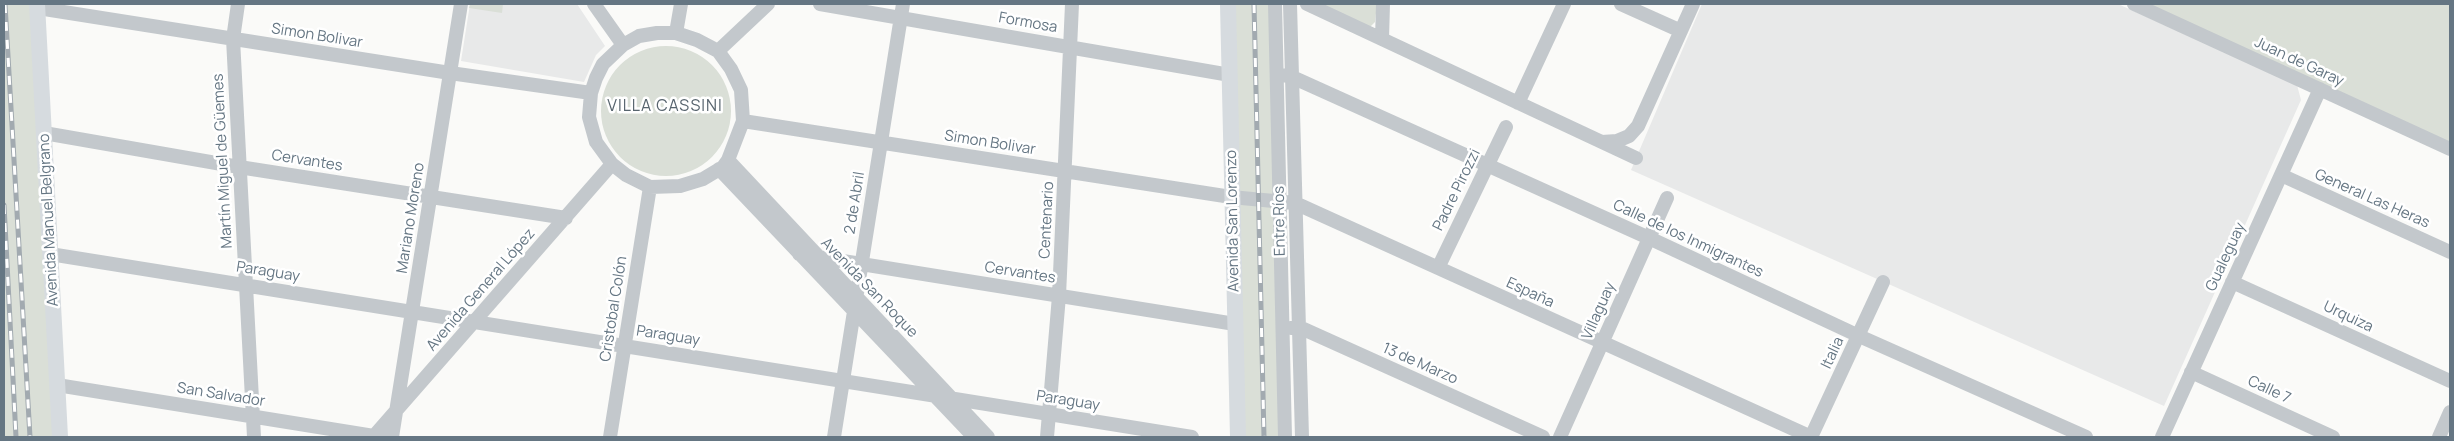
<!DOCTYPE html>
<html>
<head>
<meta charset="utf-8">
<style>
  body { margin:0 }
  #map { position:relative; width:2454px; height:441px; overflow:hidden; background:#fafaf8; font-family:Manrope,sans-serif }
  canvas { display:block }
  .frame { position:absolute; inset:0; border:5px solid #657683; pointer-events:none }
</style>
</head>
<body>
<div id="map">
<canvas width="2454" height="441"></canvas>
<div class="frame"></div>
</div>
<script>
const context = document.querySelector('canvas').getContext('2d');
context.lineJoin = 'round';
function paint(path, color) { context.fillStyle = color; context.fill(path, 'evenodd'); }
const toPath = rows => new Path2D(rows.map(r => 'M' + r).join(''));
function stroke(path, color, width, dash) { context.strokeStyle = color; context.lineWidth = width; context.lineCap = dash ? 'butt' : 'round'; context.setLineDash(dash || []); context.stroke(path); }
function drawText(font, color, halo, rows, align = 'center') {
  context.font = font + ' Manrope,sans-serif'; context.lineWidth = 5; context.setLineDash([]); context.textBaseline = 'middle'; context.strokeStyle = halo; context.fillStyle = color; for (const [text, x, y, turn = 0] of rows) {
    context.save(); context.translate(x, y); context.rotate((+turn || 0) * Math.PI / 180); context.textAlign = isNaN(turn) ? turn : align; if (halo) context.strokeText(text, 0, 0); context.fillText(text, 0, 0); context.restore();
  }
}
paint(toPath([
  [470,4,577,4,605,46,596,55,584,82,461,61],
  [1702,4,2118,4,2297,85,2301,100,2164,406,1631,170]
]), '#e8e9e9');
paint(toPath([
  [4,4,37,4,60,437,4,437],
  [470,4,503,4,502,13,469,8],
  [1228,4,1275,4,1285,437,1238,437],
  [1312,4,1377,4,1375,22,1371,26,1364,27],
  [2147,4,2450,4,2450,143],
  '601 111a65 65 0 1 1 130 0a65 65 0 1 1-130 0Z'
]), '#dadfd7');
stroke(toPath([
  [238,4,233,39,254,437],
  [594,4,623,45],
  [820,4,1230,75],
  [1275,4,1285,437],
  [1290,4,1302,437],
  [1307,4,1636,158],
  [1621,4,1681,31],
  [2134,4,2450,149],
  [38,8,450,73,591,93],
  [657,33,676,33,697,40,718,51,731,69,741,90,743,121,728,160,723,167,703,179,680,186,650,187,626,175,612,164,596,142,589,117,591,93,596,78,603,64,623,45,639,36,657,33],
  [676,33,681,4],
  [1382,39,1383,4],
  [718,51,768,4],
  [1277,74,1292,77,1649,238,1859,336,2086,437],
  [1518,103,1564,4],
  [743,121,1231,197,1295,203,1811,437],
  [44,133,239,167,566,218],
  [1602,142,1617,141,1629,136,1638,126,1693,4],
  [728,160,988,437],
  [719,169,974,437],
  [2281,175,2450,252],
  [50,254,1192,437],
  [799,254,1235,324],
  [1438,268,1506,127],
  [2232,282,2450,381],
  [1291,328,1299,327,1543,437],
  [2191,372,2333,437],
  [57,385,380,437],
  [373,437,612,164],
  [392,437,461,4],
  [610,437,650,187],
  [834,437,903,4],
  [1047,437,1059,296,1072,4],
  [1560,437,1667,198],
  [1811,437,1883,282],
  [2162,437,2320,89],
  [2439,437,2450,412]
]), '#c3c8cc', 14);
stroke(toPath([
  [37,4,60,437],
  [1228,4,1238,437]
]), '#d6dbdf', 16);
const rail = toPath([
  [5,4,30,437],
  [1254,4,1264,437],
  [4,205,16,437]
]);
stroke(rail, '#a2aab0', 5);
stroke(rail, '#fff', 3, [9]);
drawText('15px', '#657683', '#fff', [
  ["Formosa",1028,23,10],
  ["Simon Bolivar",317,36,9],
  ["Juan de Garay",2299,62,25],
  ["Simon Bolivar",990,143,9],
  ["Martín Miguel de Güemes",223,161,-93],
  ["Cervantes",307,161,9],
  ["Padre Pirozzi",1457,190,-64],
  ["General Las Heras",2372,199,24],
  ["2 de Abril",855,203,-81],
  ["Mariano Moreno",411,218,-81],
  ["Avenida Manuel Belgrano",49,220,-93],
  ["Centenario",1047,220,-87],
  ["Avenida San Lorenzo",1233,221,-91],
  ["Entre Ríos",1280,221,-91],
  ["Calle de los Inmigrantes",1688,239,25],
  ["Gualeguay",2226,257,-65],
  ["Paraguay",268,272,9],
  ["Cervantes",1020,273,9],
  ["Avenida San Roque",869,288,46],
  ["Avenida General López",481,290,-49],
  ["España",1530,293,25],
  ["Cristobal Colón",614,309,-81],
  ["Villaguay",1599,311,-66],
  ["Urquiza",2348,317,25],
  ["Paraguay",668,336,9],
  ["Italia",1833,353,-65],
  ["13 de Marzo",1420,364,24],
  ["Calle 7",2269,390,25],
  ["San Salvador",221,395,9],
  ["Paraguay",1068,401,9]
]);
context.letterSpacing = '1px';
drawText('16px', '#57646e', '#fff', [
  ["VILLA CASSINI",665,107]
]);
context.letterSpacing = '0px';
</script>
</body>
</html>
